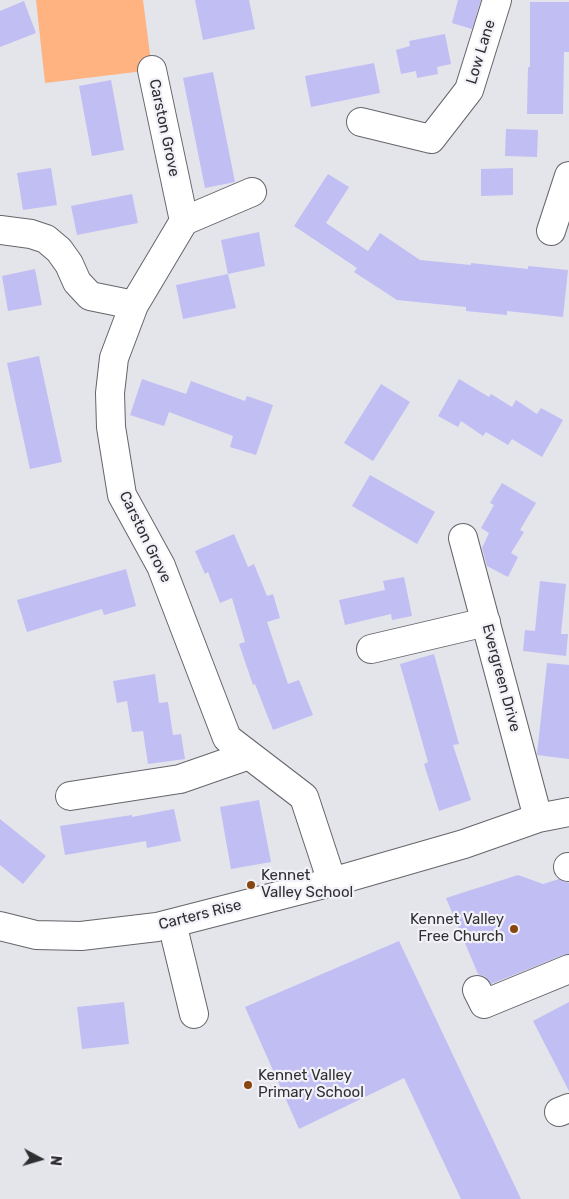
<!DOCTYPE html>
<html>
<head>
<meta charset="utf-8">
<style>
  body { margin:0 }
  #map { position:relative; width:569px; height:1199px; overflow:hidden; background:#e4e4eb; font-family:Rubik,sans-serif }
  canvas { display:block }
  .north { position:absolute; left:15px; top:1134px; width:50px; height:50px; -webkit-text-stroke:4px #f2f1f8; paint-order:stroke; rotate:96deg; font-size:14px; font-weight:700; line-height:20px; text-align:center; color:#2f2f31 }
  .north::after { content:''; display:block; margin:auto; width:18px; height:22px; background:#2f2f31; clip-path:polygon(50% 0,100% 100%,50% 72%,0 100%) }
</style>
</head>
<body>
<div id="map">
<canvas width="569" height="1199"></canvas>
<div class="north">N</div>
</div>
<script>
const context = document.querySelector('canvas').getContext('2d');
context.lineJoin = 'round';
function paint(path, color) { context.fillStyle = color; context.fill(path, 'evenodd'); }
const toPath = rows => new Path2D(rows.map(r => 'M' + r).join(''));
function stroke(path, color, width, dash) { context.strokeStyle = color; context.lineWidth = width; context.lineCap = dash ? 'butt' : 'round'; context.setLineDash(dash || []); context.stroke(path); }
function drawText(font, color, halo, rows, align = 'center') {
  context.font = font + ' Rubik,sans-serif'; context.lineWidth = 4.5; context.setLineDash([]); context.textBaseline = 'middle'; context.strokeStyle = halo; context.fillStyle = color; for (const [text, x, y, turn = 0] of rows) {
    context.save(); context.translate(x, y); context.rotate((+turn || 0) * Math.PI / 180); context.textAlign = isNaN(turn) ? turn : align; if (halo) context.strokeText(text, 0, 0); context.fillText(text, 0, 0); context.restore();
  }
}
paint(toPath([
  [36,0,143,0,152,70,45,83]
]), '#feb381');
paint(toPath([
  [195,0,249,0,255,29,203,40],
  [458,0,481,0,472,29,452,23],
  [24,1,36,33,0,47,0,11],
  [530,2,569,2,569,52,564,52,563,114,527,114,528,67,530,67],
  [445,34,451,64,437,67,438,74,417,78,416,71,401,74,396,50,410,46,409,41],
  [374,63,380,93,311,107,305,76],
  [213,72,235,182,205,188,183,78],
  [111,80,124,150,92,156,79,86],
  [506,129,538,130,537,157,505,156],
  [51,168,57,205,23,210,17,173],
  [513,168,513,195,481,196,481,169],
  [328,174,349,187,326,223,368,251,380,233,420,260,471,265,471,263,528,269,528,266,568,270,563,317,507,311,507,315,466,311,466,307,397,300,354,272,357,268,294,226],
  [132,194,138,223,77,235,71,206],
  [259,232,265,266,228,274,221,240],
  [35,269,42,305,8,311,2,276],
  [228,274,236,308,183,319,176,285],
  [39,356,62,462,30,469,7,363],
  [142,379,186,394,191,381,245,401,247,396,273,405,256,455,230,447,233,436,169,412,164,426,130,415],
  [459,379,489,397,491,394,512,407,516,400,537,414,541,408,563,420,542,457,512,439,508,445,486,432,483,436,461,421,458,427,438,416],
  [381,384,410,402,373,461,344,443],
  [370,475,435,512,417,544,352,506],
  [502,483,536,503,520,530,524,532,511,553,518,557,508,577,487,566,482,548,489,533,481,528,494,505,490,503],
  [234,534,248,567,254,564,267,596,273,594,280,618,267,622,288,684,299,680,313,715,273,730,255,684,253,685,239,644,245,642,232,598,220,603,208,572,205,574,195,551],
  [126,569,136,606,104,615,102,609,27,632,17,600],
  [404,577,412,616,392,620,391,614,345,625,339,600,385,590,383,581],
  [540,581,566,584,561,634,568,634,566,656,523,651,525,630,535,631],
  [434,654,459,744,453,745,471,800,439,811,424,764,428,762,400,664],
  [547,663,569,665,569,759,537,755,537,754],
  [155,674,159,703,168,702,173,735,181,734,185,759,148,764,143,731,132,732,127,701,117,703,113,681],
  [259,800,271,862,231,869,220,807],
  [174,809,181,841,147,848,146,841,65,855,60,826,132,815,132,817],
  [0,819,46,856,23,884,0,865],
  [518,875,543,884,559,879,569,883,569,954,563,955,491,984,486,977,478,974,446,898],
  [399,941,521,1199,461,1199,404,1078,299,1129,245,1007],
  [124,1002,129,1044,82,1049,77,1007],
  [569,1002,569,1091,533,1021]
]), '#c1bef4');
const minor = toPath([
  [152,70,184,221,134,305,114,358,110,393,111,427,122,495,161,566,227,738,304,797,332,882],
  [361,122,431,139,469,90,497,0],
  [184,221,252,192],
  [0,230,31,234,46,239,59,250,69,264,77,282,90,296,134,305],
  [551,231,569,176],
  [463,538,538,818],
  [371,649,486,622],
  [70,796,180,779,249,755],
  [568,867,569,867],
  [172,923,194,1014],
  [0,926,36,935,81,936,157,927,332,882,464,844,538,818,569,812],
  [477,990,484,1004,569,969],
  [559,1112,569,1108]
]);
stroke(minor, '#65656b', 30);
stroke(minor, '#fff', 28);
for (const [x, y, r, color] of [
  [251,885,5,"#884711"],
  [514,929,5,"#884711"],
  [248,1085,5,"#884711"]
]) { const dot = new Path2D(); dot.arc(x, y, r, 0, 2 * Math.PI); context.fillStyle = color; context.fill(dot); stroke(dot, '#f2f1f8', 2); }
drawText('15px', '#2f2f31', '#f2f1f8', [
  ["Low Lane",481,52,-73],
  ["Carston Grove",164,128,78],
  ["Carston Grove",145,537,64],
  ["Evergreen Drive",501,678,75],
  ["Carters Rise",200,915,-14]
]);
drawText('15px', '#2f2f31', '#f2f1f8', [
  ["Kennet",261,876],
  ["Valley School",261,893],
  ["Kennet Valley",504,920,"right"],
  ["Free Church",504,937,"right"],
  ["Kennet Valley",258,1076],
  ["Primary School",258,1093]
], 'left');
</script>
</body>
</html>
